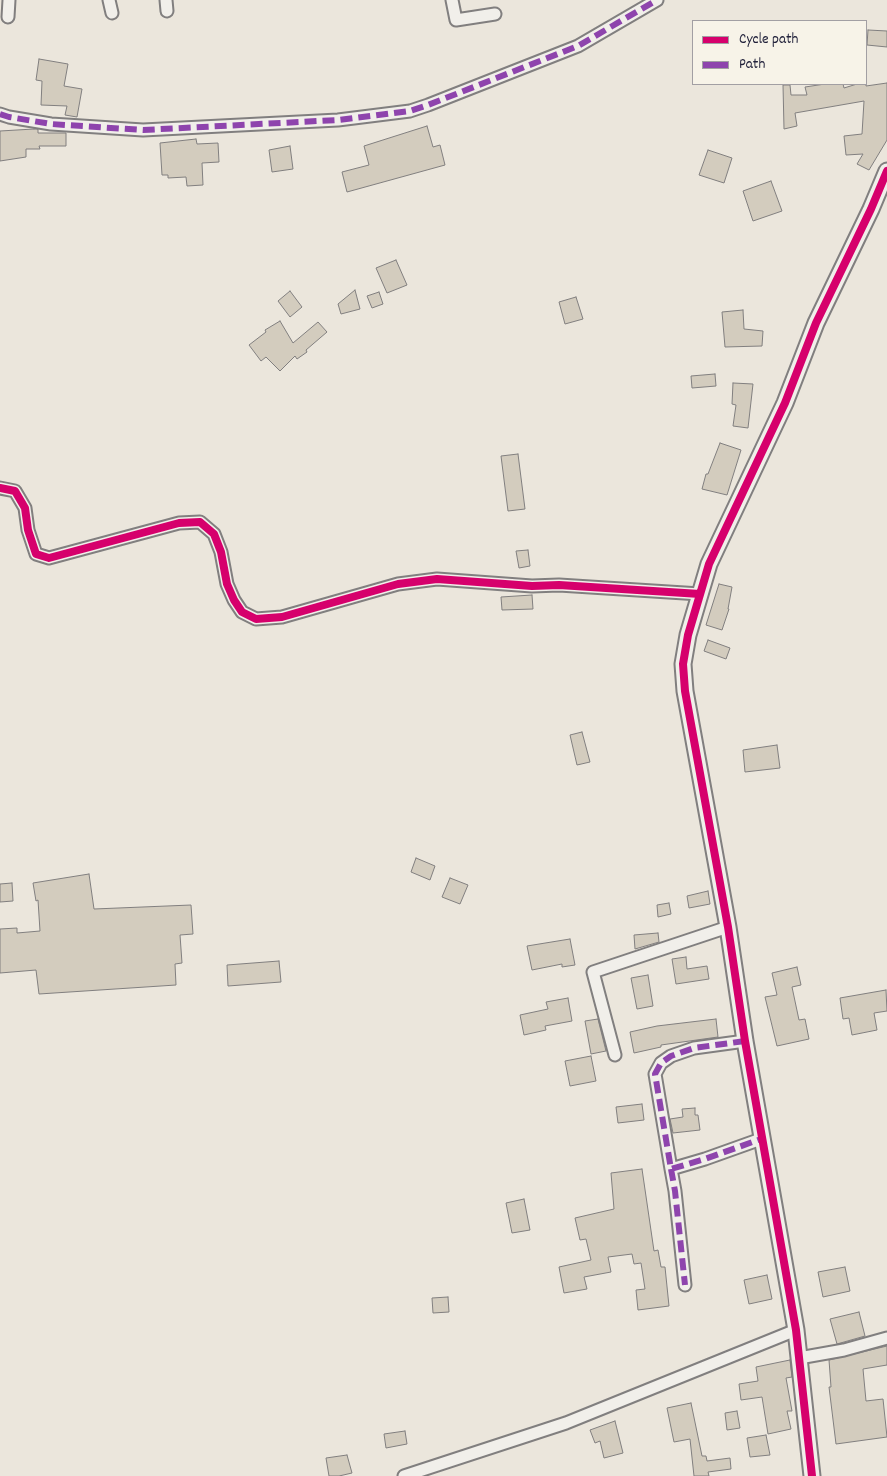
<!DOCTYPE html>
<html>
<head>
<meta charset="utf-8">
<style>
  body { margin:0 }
  #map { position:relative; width:887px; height:1476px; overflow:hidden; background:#ebe6dc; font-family:Dekko,sans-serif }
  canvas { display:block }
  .legend { position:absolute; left:692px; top:20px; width:175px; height:65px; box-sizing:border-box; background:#f7f3e8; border:1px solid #a29fa3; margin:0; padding:6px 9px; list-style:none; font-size:15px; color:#22223b }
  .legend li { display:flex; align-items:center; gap:10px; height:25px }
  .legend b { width:25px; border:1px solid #a29fa3 }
</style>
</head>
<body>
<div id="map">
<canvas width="887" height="1476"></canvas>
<ul class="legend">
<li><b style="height:6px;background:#d6006c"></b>Cycle path</li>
<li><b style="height:6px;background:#8e44ad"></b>Path</li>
</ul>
</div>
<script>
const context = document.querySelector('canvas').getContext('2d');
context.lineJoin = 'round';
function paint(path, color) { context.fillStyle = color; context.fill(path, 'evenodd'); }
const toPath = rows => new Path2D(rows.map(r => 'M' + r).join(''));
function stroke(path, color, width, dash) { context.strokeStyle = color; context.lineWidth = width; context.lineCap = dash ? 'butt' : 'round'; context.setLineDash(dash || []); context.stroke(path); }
const building = toPath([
  [868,30,887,31,887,47,867,45,868,30],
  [39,59,68,64,64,86,82,89,77,117,65,115,67,106,41,105,42,81,36,80,39,59],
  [887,83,887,140,869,170,857,164,863,154,846,155,844,136,862,134,864,101,795,113,797,126,784,129,783,85,790,85,791,95,807,95,805,87,825,84,843,84,844,88,857,84,866,84,866,86,887,83],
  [427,126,433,147,440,145,445,165,347,192,342,172,369,165,364,146,427,126],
  [34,129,38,129,38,133,66,133,66,146,39,146,40,149,26,149,26,157,0,161,0,131,34,129],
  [196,139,197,144,218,143,219,162,202,163,203,185,187,186,186,177,168,178,168,175,162,175,160,143,196,139],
  [290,146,293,169,272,172,269,150,290,146],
  [708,150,732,158,724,183,699,175,708,150],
  [771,181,782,211,753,221,743,191,771,181],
  [396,260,407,285,387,293,376,268,396,260],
  [355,290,360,309,341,314,338,304,355,290],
  [290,291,302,307,290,317,278,301,290,291],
  [379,292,383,304,372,308,367,296,379,292],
  [576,297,583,319,565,324,559,302,576,297],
  [743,310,744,329,763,331,762,346,725,347,722,312,743,310],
  [280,321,293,343,318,322,327,332,306,350,307,352,297,359,295,356,280,371,266,357,261,361,249,345,266,332,265,330,280,321],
  [715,374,716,386,692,388,691,376,715,374],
  [733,383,753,384,748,428,733,426,736,405,732,404,733,383],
  [720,443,741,450,727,495,702,489,706,474,708,474,720,443],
  [518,454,525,509,508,511,501,456,518,454],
  [528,550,530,566,519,568,516,551,528,550],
  [719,584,732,587,728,609,729,609,722,630,706,625,719,584],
  [532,595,533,609,502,610,501,597,532,595],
  [708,640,730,648,726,659,704,651,708,640],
  [582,732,590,762,577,765,570,735,582,732],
  [777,745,780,768,745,772,743,750,777,745],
  [416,858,435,866,430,880,411,872,416,858],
  [89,874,94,909,191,905,193,934,180,935,182,963,175,964,176,985,39,994,36,970,0,973,0,929,17,928,17,933,40,931,38,900,36,901,33,883,89,874],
  [450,878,468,885,460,904,442,897,450,878],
  [12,883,13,901,0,902,0,884,12,883],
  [708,891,710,904,689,908,687,896,708,891],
  [669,903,671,914,658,917,657,905,669,903],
  [658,933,659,942,635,949,634,935,658,933],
  [570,939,575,965,562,967,562,964,532,970,527,946,570,939],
  [686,957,687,969,707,966,709,979,676,984,672,959,686,957],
  [279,961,281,982,228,986,227,965,279,961],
  [797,967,801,985,792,987,799,1020,805,1019,809,1039,777,1046,765,997,777,995,772,973,797,967],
  [648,975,653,1006,637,1009,631,978,648,975],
  [886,990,887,1011,874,1013,877,1030,852,1035,849,1018,843,1019,840,998,886,990],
  [568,998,572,1021,545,1026,546,1030,524,1035,520,1015,548,1009,546,1002,568,998],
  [598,1019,606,1051,591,1054,585,1021,598,1019],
  [716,1019,718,1037,661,1045,661,1047,634,1053,630,1032,657,1026,716,1019],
  [591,1056,596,1081,570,1086,565,1061,591,1056],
  [642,1104,644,1120,618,1123,616,1107,642,1104],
  [695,1108,695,1115,698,1115,700,1130,673,1133,670,1119,683,1117,682,1109,695,1108],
  [642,1169,654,1251,658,1250,661,1267,665,1267,669,1306,638,1310,636,1290,645,1289,641,1263,634,1264,632,1254,608,1257,611,1272,584,1277,587,1289,564,1293,559,1267,591,1260,586,1239,580,1240,575,1218,614,1209,611,1173,642,1169],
  [524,1199,530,1230,512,1233,506,1203,524,1199],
  [845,1267,850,1291,823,1297,818,1272,845,1267],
  [767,1275,772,1299,749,1304,744,1280,767,1275],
  [448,1297,449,1312,433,1313,432,1298,448,1297],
  [859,1312,865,1336,837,1344,830,1319,859,1312],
  [887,1346,887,1365,863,1369,866,1401,883,1399,887,1437,836,1444,829,1387,831,1387,829,1360,887,1346],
  [790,1360,792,1377,786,1378,792,1411,787,1411,791,1429,768,1434,762,1397,741,1400,739,1384,758,1381,756,1367,790,1360],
  [691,1403,702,1456,706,1456,707,1461,730,1458,731,1469,708,1472,709,1476,694,1476,690,1439,674,1442,667,1408,691,1403],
  [737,1411,740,1428,727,1430,725,1413,737,1411],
  [615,1421,623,1453,604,1458,600,1441,595,1443,590,1430,615,1421],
  [405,1431,407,1444,386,1448,384,1434,405,1431],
  [766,1435,770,1455,750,1457,747,1438,766,1435],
  [347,1455,352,1473,339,1476,329,1476,326,1458,347,1455]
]);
paint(building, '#d3ccbe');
stroke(building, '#817f7f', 1);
const street = toPath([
  [109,0,112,13],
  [166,0,167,11],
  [452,0,456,20,495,14],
  [8,17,9,0],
  [0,114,9,117,51,124,143,130,338,120,410,111,428,105,578,46,657,0],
  [0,488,15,491,25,508,28,530,36,554,49,558,179,523,200,522,214,534,221,552,227,584,234,600,242,612,256,619,282,617,398,584,437,579,532,586,559,585,700,594],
  [745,1041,694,1048,671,1056,661,1063,655,1074,671,1169,705,1159,761,1139],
  [615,1055,593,972,728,927],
  [671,1169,675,1191,685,1285],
  [799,1358,844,1350,887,1338],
  [404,1476,566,1423,796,1330]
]);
const secondary = toPath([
  [812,1476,796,1330,745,1041,728,927,685,691,683,664,688,635,709,564,785,403,816,323,871,209,887,171]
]);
stroke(street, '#817f7f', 15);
stroke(secondary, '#817f7f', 19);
stroke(street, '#f1efea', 11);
stroke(secondary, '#f1efea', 15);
stroke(toPath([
  [0,114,9,117,51,124,143,130,338,120,410,111,428,105,578,46,657,0],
  [745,1041,694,1048,671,1056,661,1063,655,1074,671,1169,705,1159,761,1139],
  [671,1169,675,1191,685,1285]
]), '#8e44ad', 6, [12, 6]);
stroke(toPath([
  [0,488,15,491,25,508,28,530,36,554,49,558,179,523,200,522,214,534,221,552,227,584,234,600,242,612,256,619,282,617,398,584,437,579,532,586,559,585,700,594],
  [812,1476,796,1330,745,1041,728,927,685,691,683,664,688,635,709,564,785,403,816,323,871,209,887,171]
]), '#d6006c', 8);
</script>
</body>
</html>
